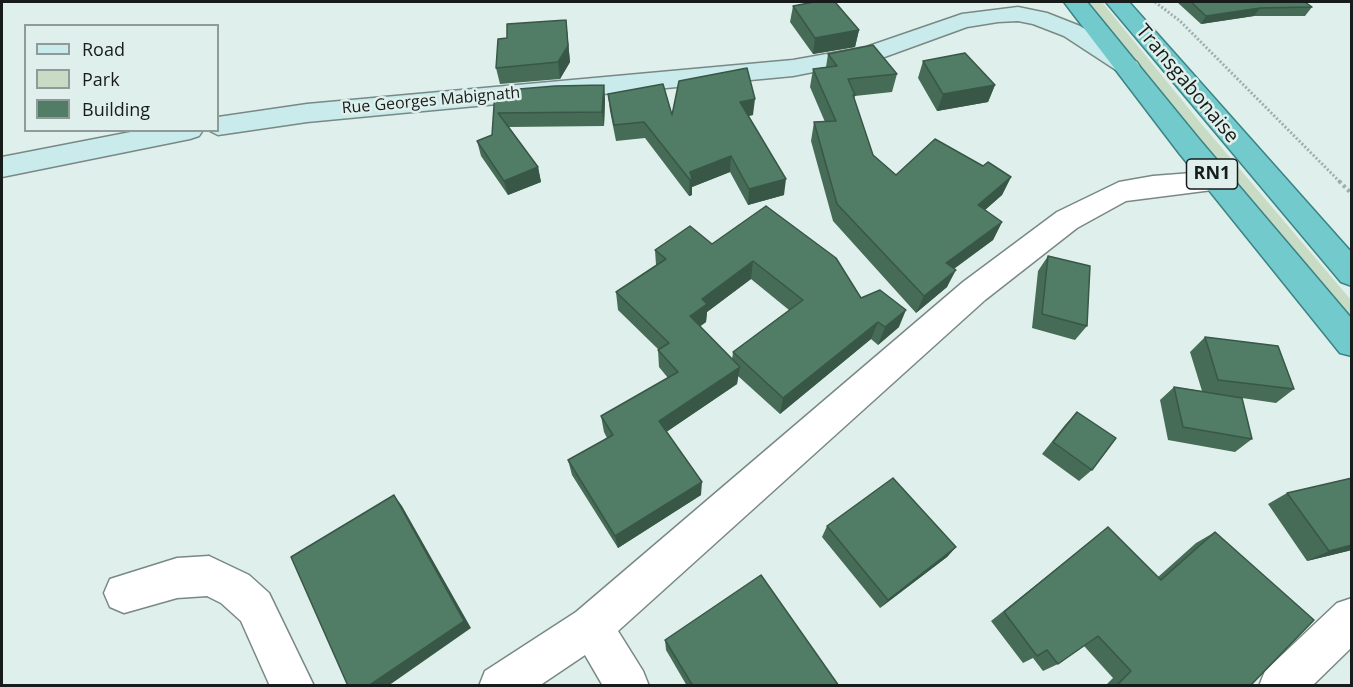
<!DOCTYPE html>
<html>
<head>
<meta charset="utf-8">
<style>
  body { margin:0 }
  #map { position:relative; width:1353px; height:687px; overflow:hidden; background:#dff0ec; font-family:"Open Sans",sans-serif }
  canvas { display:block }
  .frame { position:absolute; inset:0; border:3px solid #171c1b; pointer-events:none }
  .legend { position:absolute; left:24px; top:24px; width:195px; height:108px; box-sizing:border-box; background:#dff0ec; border:2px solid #8f9b98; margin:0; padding:8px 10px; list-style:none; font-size:18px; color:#171c1b }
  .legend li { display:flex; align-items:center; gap:12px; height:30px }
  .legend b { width:30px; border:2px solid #8f9b98 }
</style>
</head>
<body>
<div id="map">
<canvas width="1353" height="687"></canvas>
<div class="frame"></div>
<ul class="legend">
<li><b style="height:8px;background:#caebec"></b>Road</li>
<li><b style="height:16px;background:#c8dbc5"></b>Park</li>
<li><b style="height:16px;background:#517c65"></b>Building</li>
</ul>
</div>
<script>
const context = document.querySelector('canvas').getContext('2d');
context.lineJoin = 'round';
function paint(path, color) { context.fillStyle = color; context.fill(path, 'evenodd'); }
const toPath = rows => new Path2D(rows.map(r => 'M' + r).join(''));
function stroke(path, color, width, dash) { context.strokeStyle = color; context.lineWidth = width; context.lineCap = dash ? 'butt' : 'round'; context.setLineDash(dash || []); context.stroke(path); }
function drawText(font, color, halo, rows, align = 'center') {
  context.font = font + ' "Open Sans",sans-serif'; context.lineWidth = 5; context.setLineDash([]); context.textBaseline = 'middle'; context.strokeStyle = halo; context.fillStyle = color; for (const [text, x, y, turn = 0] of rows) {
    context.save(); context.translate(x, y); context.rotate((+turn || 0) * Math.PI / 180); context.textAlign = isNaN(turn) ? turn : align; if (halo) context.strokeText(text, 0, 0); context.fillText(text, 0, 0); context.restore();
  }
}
paint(toPath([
  [1088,2,1102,2,1199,121,1351,300,1351,320,1259,211]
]), '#c8dbc5');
const minor = toPath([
  [1218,171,1228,174,1232,181,1228,188,1126,201,1077,228,985,300,618,631,643,671,649,686,603,686,585,655,539,686,479,686,485,671,576,612,963,282,1057,212,1119,182,1153,176,1218,171],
  [209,556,249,575,269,593,314,686,270,686,241,621,221,603,207,596,177,598,124,613,110,607,104,593,110,579,177,558,209,556],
  [1352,598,1352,647,1312,686,1259,686,1265,671,1337,603,1352,598]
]);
const secondary = toPath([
  [1018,7,1047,13,1080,26,1137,62,1140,67,1137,72,1128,75,1119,72,1064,36,1033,24,1018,21,998,22,967,27,879,59,793,76,307,122,218,135,208,130,218,130,218,117,307,104,793,60,866,47,962,14,1018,7],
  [141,130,203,130,199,136,190,139,2,177,2,157,141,130]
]);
const trunk = toPath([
  [1064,2,1087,2,1199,139,1352,319,1352,356,1340,353,1179,153,1064,2],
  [1106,2,1129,2,1352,253,1352,286,1341,282,1106,2]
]);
stroke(minor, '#798884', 3);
stroke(secondary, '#798884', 3);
stroke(trunk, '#3b8486', 3);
stroke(toPath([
  [1155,2,1180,21,1341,183]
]), '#a0aeab', 3, [2, 2]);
stroke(toPath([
  [1339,181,1352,194]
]), '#a0aeab', 4, [3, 3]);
paint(minor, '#fff');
paint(secondary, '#caebec');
paint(trunk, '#72cacc');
paint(toPath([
  [1177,2,1305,2,1312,7,1305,16,1254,16,1201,24],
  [793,6,859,30,855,47,813,54,790,22],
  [566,20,570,62,560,79,500,84,496,68,507,38],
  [828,54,897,74,892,92,855,96,854,99,873,155,896,175,983,166,1011,177,1002,195,985,210,1002,222,993,240,954,269,947,287,916,313,833,221,811,141,814,122,825,122,810,87,813,69,826,67],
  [923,61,995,85,988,102,937,111,918,78],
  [604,85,605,100,604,126,509,127,538,167,541,182,508,195,481,156,477,141,492,135,495,91],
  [608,94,672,115,753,115,748,116,784,195,748,205,730,172,692,187,692,195,689,196,645,138,616,141,610,111],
  [712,244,861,298,899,327,878,345,871,339,780,414,738,376,737,384,666,432,701,495,618,548,572,475,568,460,607,438,604,432,601,416,668,378,659,367,658,350,659,350,618,310,616,292,656,265,655,250],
  [751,279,789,310,733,352,732,360,700,326,706,322,707,312],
  [1048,256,1087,326,1075,340,1032,328,1038,271],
  [1205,337,1294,389,1276,403,1242,398,1252,439,1235,452,1168,440,1160,400,1174,387,1202,391,1190,352],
  [1077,412,1092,470,1079,481,1042,454,1065,425],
  [1287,493,1352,550,1307,561,1268,504],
  [827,526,956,547,947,557,880,608,822,537],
  [1108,527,1158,577,1196,543,1215,532,1250,686,1105,686,1113,678,1084,646,1058,664,1043,671,1033,658,1023,663,991,621],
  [665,640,839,686,687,686,666,650]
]), '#466b57');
paint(toPath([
  [1260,8,1254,16,1201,24,1206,16],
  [566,20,570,62,560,79,558,62],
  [859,30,855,47,813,54,815,38],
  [604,85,605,100,604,126,602,112],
  [995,85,988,102,937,111,943,94],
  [755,99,753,115,738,118,740,102],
  [731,156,730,172,692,187,692,195,689,196,690,172],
  [538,167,541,182,508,195,504,181],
  [1011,177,1002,195,970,223,978,205],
  [786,179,784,195,748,205,749,189],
  [1002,222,993,240,938,280,946,263],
  [753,261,751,279,707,312,706,322,690,334,690,316,702,299],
  [956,270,947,287,916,313,924,296],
  [906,310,899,327,878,345,885,327],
  [878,322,871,339,780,414,783,398],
  [740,367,737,384,659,437,659,421],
  [702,482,701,495,618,548,615,536],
  [394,495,402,506,471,628,388,686,368,686],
  [1352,545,1352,550,1307,561,1329,551],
  [956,547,947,557,880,608,888,600]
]), '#395747');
const building = toPath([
  [814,2,835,2,859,30,815,38,793,6,814,2],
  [1191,2,1305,2,1312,7,1260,8,1206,16,1191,2],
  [566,20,568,46,558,62,496,68,498,39,507,38,507,24,566,20],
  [873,45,897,74,848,79,855,95,853,95,873,155,896,175,935,139,983,166,988,162,1011,177,978,205,1002,222,946,263,956,270,924,296,837,204,814,122,836,121,813,69,837,66,828,54,873,45],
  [965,53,995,85,943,94,923,61,965,53],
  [747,68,755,99,740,102,786,179,749,189,731,156,690,172,692,179,690,180,644,122,614,125,608,94,663,84,672,115,679,81,747,68],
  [604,85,602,112,498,113,538,167,504,181,477,141,492,135,495,91,555,86,604,85],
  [766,206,836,258,861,298,880,290,906,310,885,327,878,322,783,398,733,352,803,300,753,261,702,299,707,304,690,316,740,367,659,421,702,482,615,536,568,460,613,435,601,416,678,372,658,350,669,343,616,292,666,259,655,250,690,226,712,244,766,206],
  [1048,256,1090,266,1087,326,1042,314,1048,256],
  [1205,337,1278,346,1294,389,1218,380,1205,337],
  [1174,387,1242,398,1252,439,1183,427,1174,387],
  [1077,412,1116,438,1092,470,1053,442,1077,412],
  [893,478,956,547,888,600,827,526,893,478],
  [1352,478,1352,545,1329,551,1287,493,1352,478],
  [394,495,464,621,368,686,348,686,291,557,394,495],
  [1108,527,1161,580,1215,532,1314,620,1250,686,1116,686,1131,671,1098,636,1058,664,1047,650,1037,656,1004,612,1108,527],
  [761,575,839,686,693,686,665,640,761,575]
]);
paint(building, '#517c65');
stroke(building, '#395747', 1.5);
drawText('16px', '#171c1b', '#dff0ec', [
  ["Rue Georges Mabignath",431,101,-5]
]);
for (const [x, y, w] of [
  [1212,174,51]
]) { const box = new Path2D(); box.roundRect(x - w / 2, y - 15, w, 30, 4.5); context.fillStyle = '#dff0ec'; context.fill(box); stroke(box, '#171c1b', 1.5); }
drawText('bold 18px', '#171c1b', null, [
  ["RN1",1212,174]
]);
drawText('20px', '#171c1b', '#dff0ec', [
  ["Transgabonaise",1187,84,50]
]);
</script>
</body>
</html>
